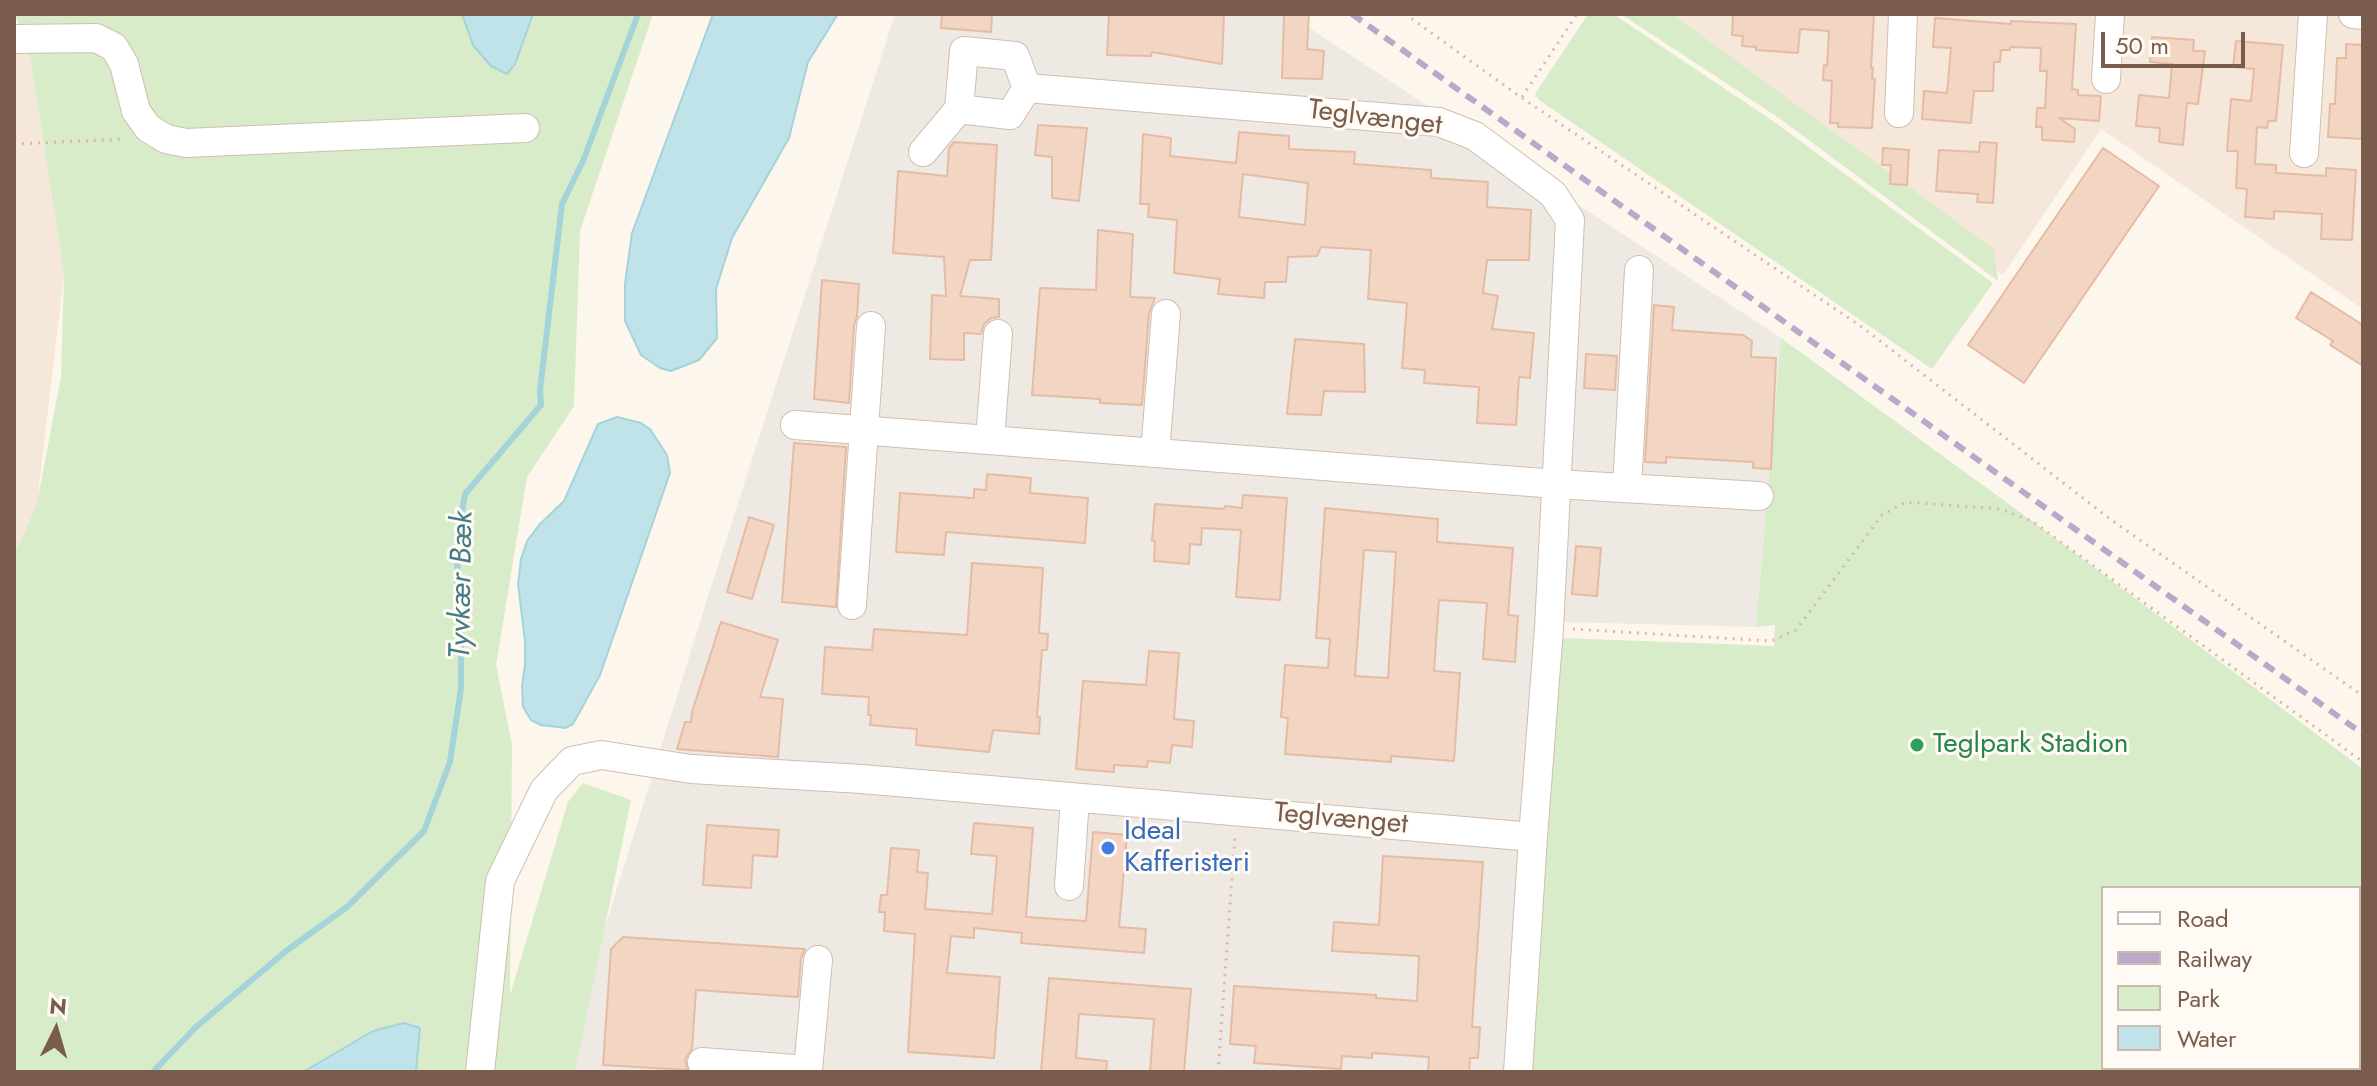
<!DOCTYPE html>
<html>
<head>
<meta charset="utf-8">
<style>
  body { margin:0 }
  #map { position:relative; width:2377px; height:1086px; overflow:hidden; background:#fdf6ec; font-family:Jost,sans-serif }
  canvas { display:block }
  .frame { position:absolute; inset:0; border:16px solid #7a5c4d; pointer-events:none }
  .legend { position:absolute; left:2101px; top:886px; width:260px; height:184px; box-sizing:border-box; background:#fffaf3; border:2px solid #cabbb1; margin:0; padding:10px 14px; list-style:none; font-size:24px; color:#7a5c4d }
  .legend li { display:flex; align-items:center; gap:16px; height:40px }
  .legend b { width:40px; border:2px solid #cabbb1 }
  .north { position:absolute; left:16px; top:990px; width:80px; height:80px; -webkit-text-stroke:6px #fffaf3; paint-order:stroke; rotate:5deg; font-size:22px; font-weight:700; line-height:32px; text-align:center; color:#7a5c4d }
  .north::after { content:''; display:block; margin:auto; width:28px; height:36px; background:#7a5c4d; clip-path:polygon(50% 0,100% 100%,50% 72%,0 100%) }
  .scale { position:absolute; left:2101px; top:32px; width:144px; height:36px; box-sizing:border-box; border:4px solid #7a5c4d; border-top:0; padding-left:10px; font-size:24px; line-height:28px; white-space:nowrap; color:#7a5c4d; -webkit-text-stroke:6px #fffaf3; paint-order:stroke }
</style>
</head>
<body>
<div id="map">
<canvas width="2377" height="1086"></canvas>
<div class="frame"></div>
<ul class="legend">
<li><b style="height:10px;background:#fff"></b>Road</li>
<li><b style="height:10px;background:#b9a8c9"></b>Railway</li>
<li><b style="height:22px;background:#d8ecc9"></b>Park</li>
<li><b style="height:22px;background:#bfe3e8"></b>Water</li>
</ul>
<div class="north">N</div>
<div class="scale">50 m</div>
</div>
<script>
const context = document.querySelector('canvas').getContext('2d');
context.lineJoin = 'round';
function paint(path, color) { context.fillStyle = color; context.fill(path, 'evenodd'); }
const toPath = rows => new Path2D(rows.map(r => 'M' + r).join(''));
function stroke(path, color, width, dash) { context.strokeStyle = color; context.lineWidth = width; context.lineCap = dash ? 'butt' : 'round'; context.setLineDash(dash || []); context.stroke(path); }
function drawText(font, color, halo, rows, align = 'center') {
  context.font = font + ' Jost,sans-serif'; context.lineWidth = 6; context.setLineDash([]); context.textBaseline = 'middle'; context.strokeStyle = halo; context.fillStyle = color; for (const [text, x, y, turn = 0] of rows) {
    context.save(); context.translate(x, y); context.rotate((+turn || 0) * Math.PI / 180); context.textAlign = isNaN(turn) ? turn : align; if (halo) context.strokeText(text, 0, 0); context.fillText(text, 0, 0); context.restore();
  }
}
paint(toPath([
  [1641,14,2363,14,2363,309,2101,129,2003,275],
  [29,50,64,274,37,503,14,556,14,51]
]), '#f5e8da');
paint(toPath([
  [895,14,1288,14,1781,338,1756,627,1563,622,1531,1072,560,1072,704,609]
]), '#efe9e4');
paint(toPath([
  [15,14,462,14,473,45,515,64,533,14,653,14,580,231,574,406,527,477,496,665,512,745,510,995,568,802,583,783,631,800,575,1072,416,1072,420,1029,373,1031,303,1072,14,1072,14,556,37,503,61,377,64,274,29,50],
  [1588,14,1613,14,1773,121,1993,283,1932,369,1539,100,1535,94],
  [1621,14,1672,14,1994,249,1998,281,1779,118],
  [1781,338,2032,521,2363,769,2363,1072,1531,1072,1562,638,1774,646,1775,625,1756,627],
  [2103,888,2359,888,2359,1068,2103,1068]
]), '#d8ecc9');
const water = toPath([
  [462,14,533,14,515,64,507,74,491,66,473,45,462,14],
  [713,14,838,14,808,62,789,138,732,238,716,289,717,338,699,360,671,371,660,368,641,355,625,321,625,284,632,233,713,14],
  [617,417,641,423,650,429,667,455,670,473,600,675,573,724,565,728,541,725,531,720,523,707,522,686,525,665,525,641,518,584,521,559,527,541,539,525,564,501,598,424,617,417],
  [404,1023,420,1028,416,1072,303,1072,373,1031,404,1023]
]);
paint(water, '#bfe3e8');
stroke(water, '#a5d3da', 2);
stroke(toPath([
  [153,1072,196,1027,286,951,347,907,424,831,450,762,461,688,461,639,457,596,458,536,465,494,541,405,540,390,562,204,583,161,638,14]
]), '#a5d3da', 6);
const building = toPath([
  [942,14,992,14,991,32,941,28,942,14],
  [1109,14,1224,14,1222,64,1152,52,1151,56,1107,55,1109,14],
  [1284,14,1309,14,1307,49,1324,51,1322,79,1282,78,1284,14],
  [1733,14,1874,14,1871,68,1873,68,1872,78,1875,79,1872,128,1838,127,1838,123,1830,123,1832,81,1823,80,1824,65,1827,66,1829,31,1800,29,1798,53,1756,50,1756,47,1742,46,1743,36,1732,35,1733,14],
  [1935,18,2011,24,2011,21,2076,24,2072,89,2078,90,2078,95,2101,96,2099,121,2059,118,2075,129,2074,142,2042,140,2042,127,2036,127,2037,108,2045,108,2047,71,2040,71,2041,48,2010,47,2010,50,2001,50,2000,62,1994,62,1993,91,1974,91,1971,123,1922,119,1924,91,1947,93,1951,48,1933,47,1935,18],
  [2152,37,2194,40,2193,51,2205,51,2198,104,2187,103,2183,145,2159,142,2160,128,2136,126,2139,95,2169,98,2172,64,2150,62,2152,37],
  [2236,41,2283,45,2276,121,2268,121,2267,128,2257,127,2255,164,2276,165,2276,173,2326,176,2326,168,2356,170,2352,240,2321,239,2322,214,2274,211,2274,219,2245,217,2247,189,2236,188,2238,151,2227,151,2231,99,2251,101,2254,69,2233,67,2236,41],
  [2346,44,2363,45,2363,139,2328,137,2330,104,2335,104,2337,58,2346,58,2346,44],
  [1038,125,1087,128,1079,201,1052,198,1052,157,1035,155,1038,125],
  [1239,132,1289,136,1289,149,1355,152,1354,164,1431,170,1431,178,1488,182,1487,207,1531,210,1529,260,1487,260,1483,293,1498,296,1492,329,1534,333,1530,378,1519,377,1516,425,1477,423,1479,387,1424,383,1425,370,1402,368,1407,303,1368,299,1371,250,1321,247,1317,256,1288,257,1286,282,1265,282,1264,298,1218,294,1220,279,1174,273,1177,220,1148,217,1149,204,1140,204,1143,134,1171,138,1170,156,1236,163,1239,132],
  [1243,174,1308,183,1305,225,1239,217,1243,174],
  [954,142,997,145,991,260,970,260,960,296,999,299,999,317,991,318,984,324,981,334,964,333,964,360,930,359,932,295,946,296,944,257,893,253,898,171,947,176,949,148,954,142],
  [1980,142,1997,143,1993,203,1977,202,1978,194,1936,191,1939,150,1979,152,1980,142],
  [1883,148,1909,150,1907,185,1890,184,1891,165,1882,165,1883,148],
  [2103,148,2159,186,2024,383,1968,345,2103,148],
  [1098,230,1133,234,1130,297,1155,298,1149,313,1142,405,1100,403,1100,399,1032,395,1040,288,1096,290,1098,230],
  [822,280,859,284,857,317,854,325,849,403,814,399,822,280],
  [2311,292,2363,325,2363,366,2330,345,2333,341,2296,318,2311,292],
  [1654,305,1674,307,1672,330,1743,335,1752,341,1751,357,1776,358,1771,469,1753,468,1753,462,1666,457,1666,463,1645,462,1654,305],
  [1295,339,1364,344,1365,392,1324,391,1321,415,1287,414,1295,339],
  [1586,354,1617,356,1615,390,1584,388,1586,354],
  [794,443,846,447,836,607,782,602,794,443],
  [987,474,1031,478,1030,493,1088,498,1085,543,946,532,944,555,896,552,900,493,974,498,974,489,986,490,987,474],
  [1243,495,1287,498,1280,600,1236,597,1241,530,1202,528,1201,545,1190,544,1189,564,1154,561,1155,541,1152,541,1155,504,1224,509,1225,506,1242,508,1243,495],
  [1325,508,1438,519,1437,542,1513,548,1508,615,1518,616,1515,662,1483,659,1487,603,1439,600,1434,671,1460,673,1454,761,1391,756,1391,762,1285,754,1288,718,1281,717,1285,665,1328,668,1330,639,1316,638,1325,508],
  [1364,550,1396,552,1388,678,1355,676,1364,550],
  [749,517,774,525,752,599,727,592,749,517],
  [1576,546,1601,548,1597,596,1572,594,1576,546],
  [972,563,1043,568,1039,633,1048,634,1047,650,1042,650,1037,717,1040,717,1039,734,993,730,989,752,916,745,917,729,870,725,871,715,868,715,869,697,822,694,825,647,872,650,874,629,967,635,972,563],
  [721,622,778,640,760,697,783,699,778,757,677,749,685,722,691,722,692,712,721,622],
  [1149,651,1179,653,1174,719,1194,721,1192,747,1172,745,1170,763,1148,761,1147,767,1114,765,1114,772,1076,769,1083,681,1146,685,1149,651],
  [974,823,1033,828,1026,917,1086,921,1093,832,1127,835,1119,927,1146,929,1144,953,1021,943,1022,933,974,928,974,938,951,936,947,973,1000,977,994,1058,908,1052,915,934,884,931,885,912,879,912,881,895,887,895,891,848,919,850,917,872,928,873,925,909,992,914,997,856,971,854,974,823],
  [707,825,779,830,777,857,753,855,751,888,703,885,707,825],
  [1383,856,1483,862,1472,1027,1480,1027,1478,1058,1470,1058,1469,1072,1428,1072,1429,1057,1372,1053,1372,1058,1342,1056,1341,1069,1254,1063,1256,1046,1230,1044,1234,986,1376,995,1376,998,1417,1001,1419,956,1332,951,1334,922,1379,925,1383,856],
  [623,937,805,949,801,958,798,997,696,990,692,1049,685,1060,688,1070,603,1065,611,949,623,937],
  [1049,978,1191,989,1184,1072,1150,1072,1154,1019,1079,1014,1076,1058,1107,1061,1106,1072,1041,1072,1049,978]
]);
paint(building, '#f3d5c3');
stroke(building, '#e6bba3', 2);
const minor = toPath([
  [2353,14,2363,15],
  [14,39,96,38,114,47,124,64,136,111,148,128,166,139,186,143,525,128],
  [964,51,1015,56,1027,88,1010,115,959,109,964,51],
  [2106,79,2110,14],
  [1027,88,1439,122,1475,136,1553,194,1570,220,1549,628,1533,837,1518,1072],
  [1899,113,1903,14],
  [923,152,959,109],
  [2304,153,2313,14],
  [795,425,1556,484,1759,496],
  [990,440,998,334],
  [1155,453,1166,314],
  [1627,488,1639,270],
  [852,605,871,326],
  [1069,886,1075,798],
  [702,1062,808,1070,818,960],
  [480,1072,500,881,544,790,572,761,601,755,691,769,862,779,1533,837]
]);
stroke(minor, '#d1beb0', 30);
stroke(toPath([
  [1405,14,1522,98,1862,327,2110,519,2363,696],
  [1522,97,1577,14],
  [14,144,126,139],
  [1573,629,1771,641,1796,630,1882,515,1906,502,2000,509,2032,521,2363,762],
  [1218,1072,1235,836]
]), '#d9b8a5', 3, [2, 6]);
stroke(minor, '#fff', 28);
stroke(toPath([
  [1352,14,2363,734]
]), '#b9a8c9', 6, [12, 8]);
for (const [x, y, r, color] of [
  [1917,745,8,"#2e9e5b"],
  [1108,848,8,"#3f7fe0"]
]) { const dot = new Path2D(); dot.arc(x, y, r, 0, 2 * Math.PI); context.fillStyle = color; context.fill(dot); stroke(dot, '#fffaf3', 3); }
drawText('28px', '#7a5c4d', '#fffaf3', [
  ["Teglvænget",1375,119,7],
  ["Teglvænget",1341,820,5]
]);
drawText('28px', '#27864d', '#fffaf3', [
  ["Teglpark Stadion",1933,745]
], 'left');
drawText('28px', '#366cbe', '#fffaf3', [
  ["Ideal",1124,832],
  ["Kafferisteri",1124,864]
], 'left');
drawText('italic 30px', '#437c86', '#fffaf3', [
  ["Tyvkær Bæk",463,585,-89]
]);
</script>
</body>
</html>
